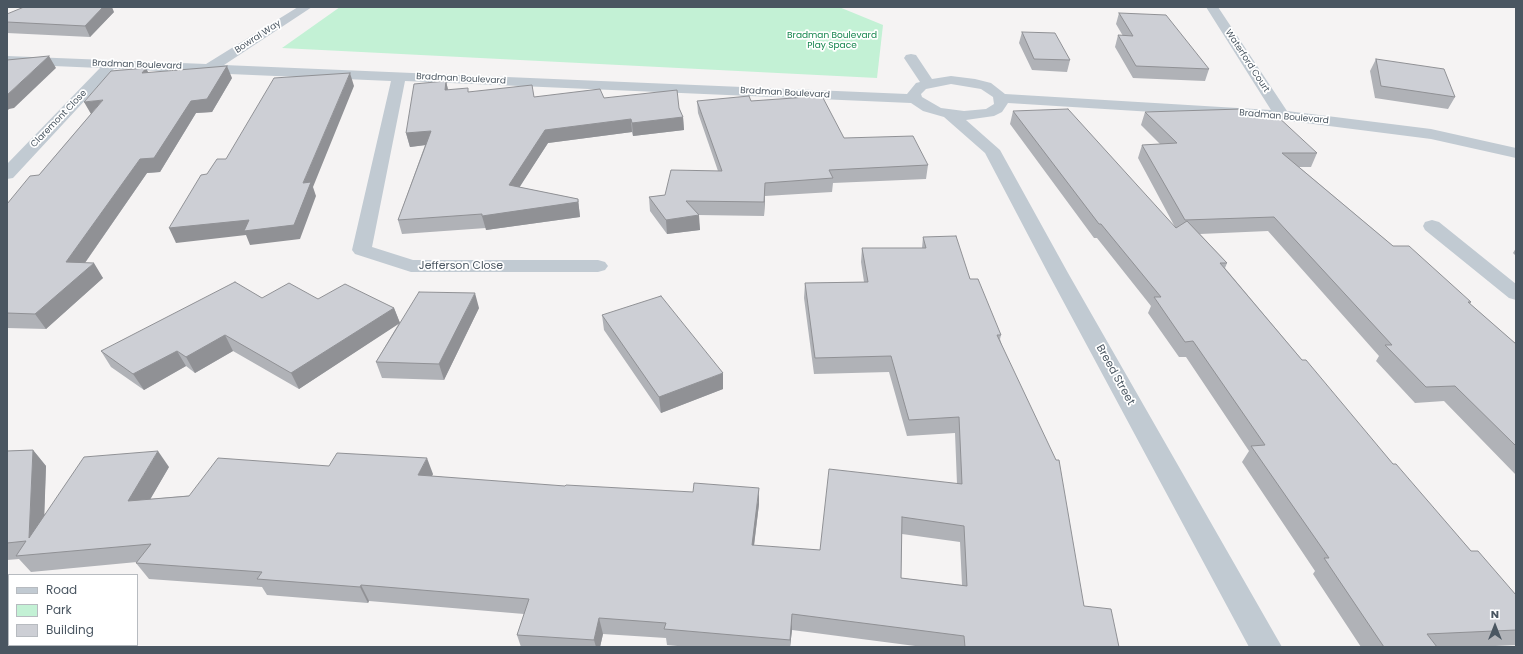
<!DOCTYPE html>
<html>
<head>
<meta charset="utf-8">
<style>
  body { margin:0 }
  #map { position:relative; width:1523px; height:654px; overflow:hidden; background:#f5f3f3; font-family:Poppins,sans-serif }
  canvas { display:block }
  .frame { position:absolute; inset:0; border:8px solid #4a5661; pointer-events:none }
  .legend { position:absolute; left:8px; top:574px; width:130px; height:72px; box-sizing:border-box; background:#fff; border:1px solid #b7bbc0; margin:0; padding:5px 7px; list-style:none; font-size:12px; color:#4a5661 }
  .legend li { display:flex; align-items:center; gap:8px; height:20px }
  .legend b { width:20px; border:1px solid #b7bbc0 }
  .north { position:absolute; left:1475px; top:606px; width:40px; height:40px; -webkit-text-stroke:3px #fff; paint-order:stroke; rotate:0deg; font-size:11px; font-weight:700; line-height:16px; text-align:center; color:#4a5661 }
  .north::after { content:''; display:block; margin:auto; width:14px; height:18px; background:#4a5661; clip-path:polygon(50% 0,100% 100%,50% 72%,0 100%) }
</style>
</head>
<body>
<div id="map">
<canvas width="1523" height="654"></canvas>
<div class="frame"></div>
<ul class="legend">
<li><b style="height:5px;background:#c1cad2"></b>Road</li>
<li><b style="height:11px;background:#c3f1d5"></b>Park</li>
<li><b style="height:11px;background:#cdcfd5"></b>Building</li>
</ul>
<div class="north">N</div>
</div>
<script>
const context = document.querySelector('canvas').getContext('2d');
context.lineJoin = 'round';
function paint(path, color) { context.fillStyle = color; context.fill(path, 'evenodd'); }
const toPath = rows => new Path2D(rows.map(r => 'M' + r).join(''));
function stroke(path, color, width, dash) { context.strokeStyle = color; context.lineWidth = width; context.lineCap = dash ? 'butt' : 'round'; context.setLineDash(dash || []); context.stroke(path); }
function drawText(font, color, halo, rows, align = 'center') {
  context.font = font + ' Poppins,sans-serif'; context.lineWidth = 3.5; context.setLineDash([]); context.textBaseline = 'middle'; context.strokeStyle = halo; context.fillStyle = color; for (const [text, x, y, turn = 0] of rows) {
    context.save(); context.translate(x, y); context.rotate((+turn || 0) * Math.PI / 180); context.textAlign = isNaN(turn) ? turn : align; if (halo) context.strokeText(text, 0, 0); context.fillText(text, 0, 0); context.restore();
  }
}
paint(toPath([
  [340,7,839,7,883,25,877,78,282,48]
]), '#c3f1d5');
paint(toPath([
  [298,7,312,7,224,65,907,94,916,83,920,82,904,58,906,55,911,54,916,55,932,79,951,76,975,79,991,83,1005,94,1271,110,1206,7,1218,7,1287,111,1431,129,1516,148,1516,158,1431,139,1282,120,1008,103,1002,112,994,116,966,120,1000,150,1068,273,1282,647,1249,647,1048,273,985,153,944,117,923,111,911,103,405,81,372,247,413,260,598,260,605,262,608,266,605,270,598,272,411,272,355,254,352,250,391,81,114,69,13,178,7,179,7,164,100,68,7,64,7,56,206,64,298,7],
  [951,84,981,89,993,97,994,104,986,109,964,111,941,108,922,97,921,94,926,89,951,84],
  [1432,220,1439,222,1516,284,1516,300,1509,298,1425,230,1423,226,1425,222,1432,220]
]), '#c1cad2');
paint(toPath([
  [114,12,90,37,7,33,7,14],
  [1119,13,1209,69,1205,81,1133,78,1115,47,1118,35,1123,36,1116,24],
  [1022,32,1070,60,1067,72,1032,70,1019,43],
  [1376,59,1455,97,1448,109,1375,98,1370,71],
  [146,68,148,73,232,78,212,112,196,113,160,172,147,173,85,263,103,278,46,329,7,328,7,204,39,175,91,114],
  [446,81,448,90,469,92,534,97,604,98,679,108,683,117,684,130,633,136,632,132,548,143,519,187,578,199,580,217,486,230,486,228,402,234,398,220,425,145,410,147,406,133],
  [697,101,751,101,844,138,928,165,926,179,833,183,832,192,765,196,764,216,698,215,700,230,667,234,650,211,649,197,665,195,718,171,698,113],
  [1013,111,1175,227,1138,158,1142,145,1160,144,1141,125,1145,112,1246,115,1317,153,1311,167,1299,167,1393,246,1471,302,1470,304,1516,344,1516,475,1444,401,1415,403,1376,361,1379,356,1268,231,1200,234,1227,263,1225,268,1302,360,1393,464,1471,551,1516,595,1516,645,1475,647,1361,647,1313,574,1315,571,1242,462,1249,451,1186,357,1179,357,1148,313,1151,306,1097,238,1094,238,1010,124],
  [923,237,970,279,1001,335,1000,339,1084,606,1119,647,923,647,792,630,790,647,688,647,667,645,666,638,603,634,600,647,521,647,517,635,524,614,369,601,368,603,267,595,262,587,149,579,136,563,137,562,31,572,19,559,7,560,7,451,33,450,46,466,44,514,169,467,150,499,433,474,432,476,759,504,754,546,820,550,957,484,955,433,907,436,889,372,814,374,804,298,805,283,864,282,861,262,862,248,922,248],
  [902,534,960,542,962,585,901,578],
  [1516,248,1516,256,1513,253],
  [262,298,318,299,394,308,400,323,479,308,444,380,382,378,376,362,399,323,299,389,233,351,195,373,186,366,144,390,111,367,101,351],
  [602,315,723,389,661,413,604,330]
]), '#b0b2b7');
paint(toPath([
  [103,7,112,7,114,12,90,37,85,26],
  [49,56,56,68,14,108,9,109,7,111,7,95],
  [227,66,232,78,212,112,196,113,160,172,147,173,75,277,66,262,140,159,191,101],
  [146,68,152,80,142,73],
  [350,73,354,86,313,187,316,196,300,239,250,245,246,235,176,243,169,228,303,183],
  [446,81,449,94,445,90],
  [103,100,91,114,84,102],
  [683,117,684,130,633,136,632,123],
  [631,119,632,132,548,143,512,199,509,185,545,130],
  [431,131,434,144,410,147,406,133],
  [765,183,765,196,764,216,764,202],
  [578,199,580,217,486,230,482,216],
  [699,215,700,230,667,234,666,220],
  [94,263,103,278,46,329,35,314],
  [475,293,479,308,444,380,439,364],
  [394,308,400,323,299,389,291,373],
  [225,335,233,351,195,373,186,357],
  [177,351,186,366,144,390,133,374],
  [723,373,723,389,661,413,659,397],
  [33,450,46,466,43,554,29,538],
  [158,451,169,467,140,517,128,501],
  [427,458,433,474,424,491,418,475],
  [759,488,759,504,752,561,752,545],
  [361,585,369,601,368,603,360,587],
  [792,614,792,630,790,647,790,640],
  [599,618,603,634,600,647,596,647,594,640]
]), '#909195');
const building = toPath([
  [24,7,103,7,85,26,7,22,7,14,24,7],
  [1119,13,1166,15,1209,69,1136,66,1118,35,1133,36,1119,13],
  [1022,32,1055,33,1070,60,1034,59,1022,32],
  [49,56,7,95,7,60,49,56],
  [1376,59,1444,69,1455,97,1381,86,1376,59],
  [227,66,207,99,191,101,154,158,140,159,66,262,94,263,35,314,7,313,7,204,30,176,39,175,103,100,84,102,111,71,146,68,142,73,227,66],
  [350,73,303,183,311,182,294,225,244,231,249,220,169,228,201,175,207,174,217,159,226,159,274,78,350,73],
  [446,81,445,90,468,88,468,92,532,85,534,97,600,89,604,98,677,90,679,108,683,117,632,123,631,119,545,130,509,185,578,199,578,202,482,216,482,214,398,220,431,131,406,133,414,84,446,81],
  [749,96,751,101,822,96,844,138,913,136,928,165,829,170,833,178,765,183,764,202,686,201,699,215,666,220,649,197,665,195,671,170,722,171,697,101,749,96],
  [1068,109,1176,228,1187,221,1227,263,1220,263,1302,360,1306,360,1393,464,1396,464,1471,551,1478,551,1516,595,1516,630,1427,634,1437,647,1384,647,1324,558,1329,558,1251,446,1265,445,1193,341,1185,342,1154,297,1161,297,1101,224,1099,224,1013,111,1068,109],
  [1241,109,1246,115,1276,115,1317,153,1282,153,1393,246,1409,246,1471,302,1468,302,1516,344,1516,446,1455,386,1426,387,1385,345,1392,345,1274,217,1185,220,1142,145,1177,143,1145,112,1241,109],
  [956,236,970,279,978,279,1001,335,997,335,1056,460,1059,460,1084,606,1111,609,1119,647,965,647,964,636,792,614,790,640,664,629,666,623,599,618,594,640,517,635,529,599,361,585,360,587,257,579,262,572,136,563,151,544,16,556,26,541,7,543,7,451,33,450,29,538,84,457,158,451,128,501,189,496,218,458,329,466,337,453,427,458,418,475,565,486,566,485,693,492,694,483,759,488,752,545,820,550,829,469,962,484,959,417,909,420,891,356,815,358,805,283,868,282,862,248,926,248,923,237,956,236],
  [902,517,964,526,967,586,901,578,902,517],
  [235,282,262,298,289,283,318,299,345,284,394,308,291,373,225,335,186,357,177,351,133,374,101,351,235,282],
  [419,292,475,293,439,364,376,362,419,292],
  [661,296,723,373,659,397,602,315,661,296]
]);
paint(building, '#cdcfd5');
stroke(building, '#909195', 1);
drawText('9px', '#17864f', '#fff', [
  ["Bradman Boulevard",832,36],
  ["Play Space",832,46]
]);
drawText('9px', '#4a5661', '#fff', [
  ["Bowral Way",258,37,-33],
  ["Waterford Court",1247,61,57],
  ["Bradman Boulevard",137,65,2],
  ["Bradman Boulevard",461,79,3],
  ["Bradman Boulevard",785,93,3],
  ["Bradman Boulevard",1284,117,5],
  ["Claremont Close",59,119,-46]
]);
drawText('11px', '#4a5661', '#fff', [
  ["Jefferson Close",461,266],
  ["Breed Street",1115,375,61]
]);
</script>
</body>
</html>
